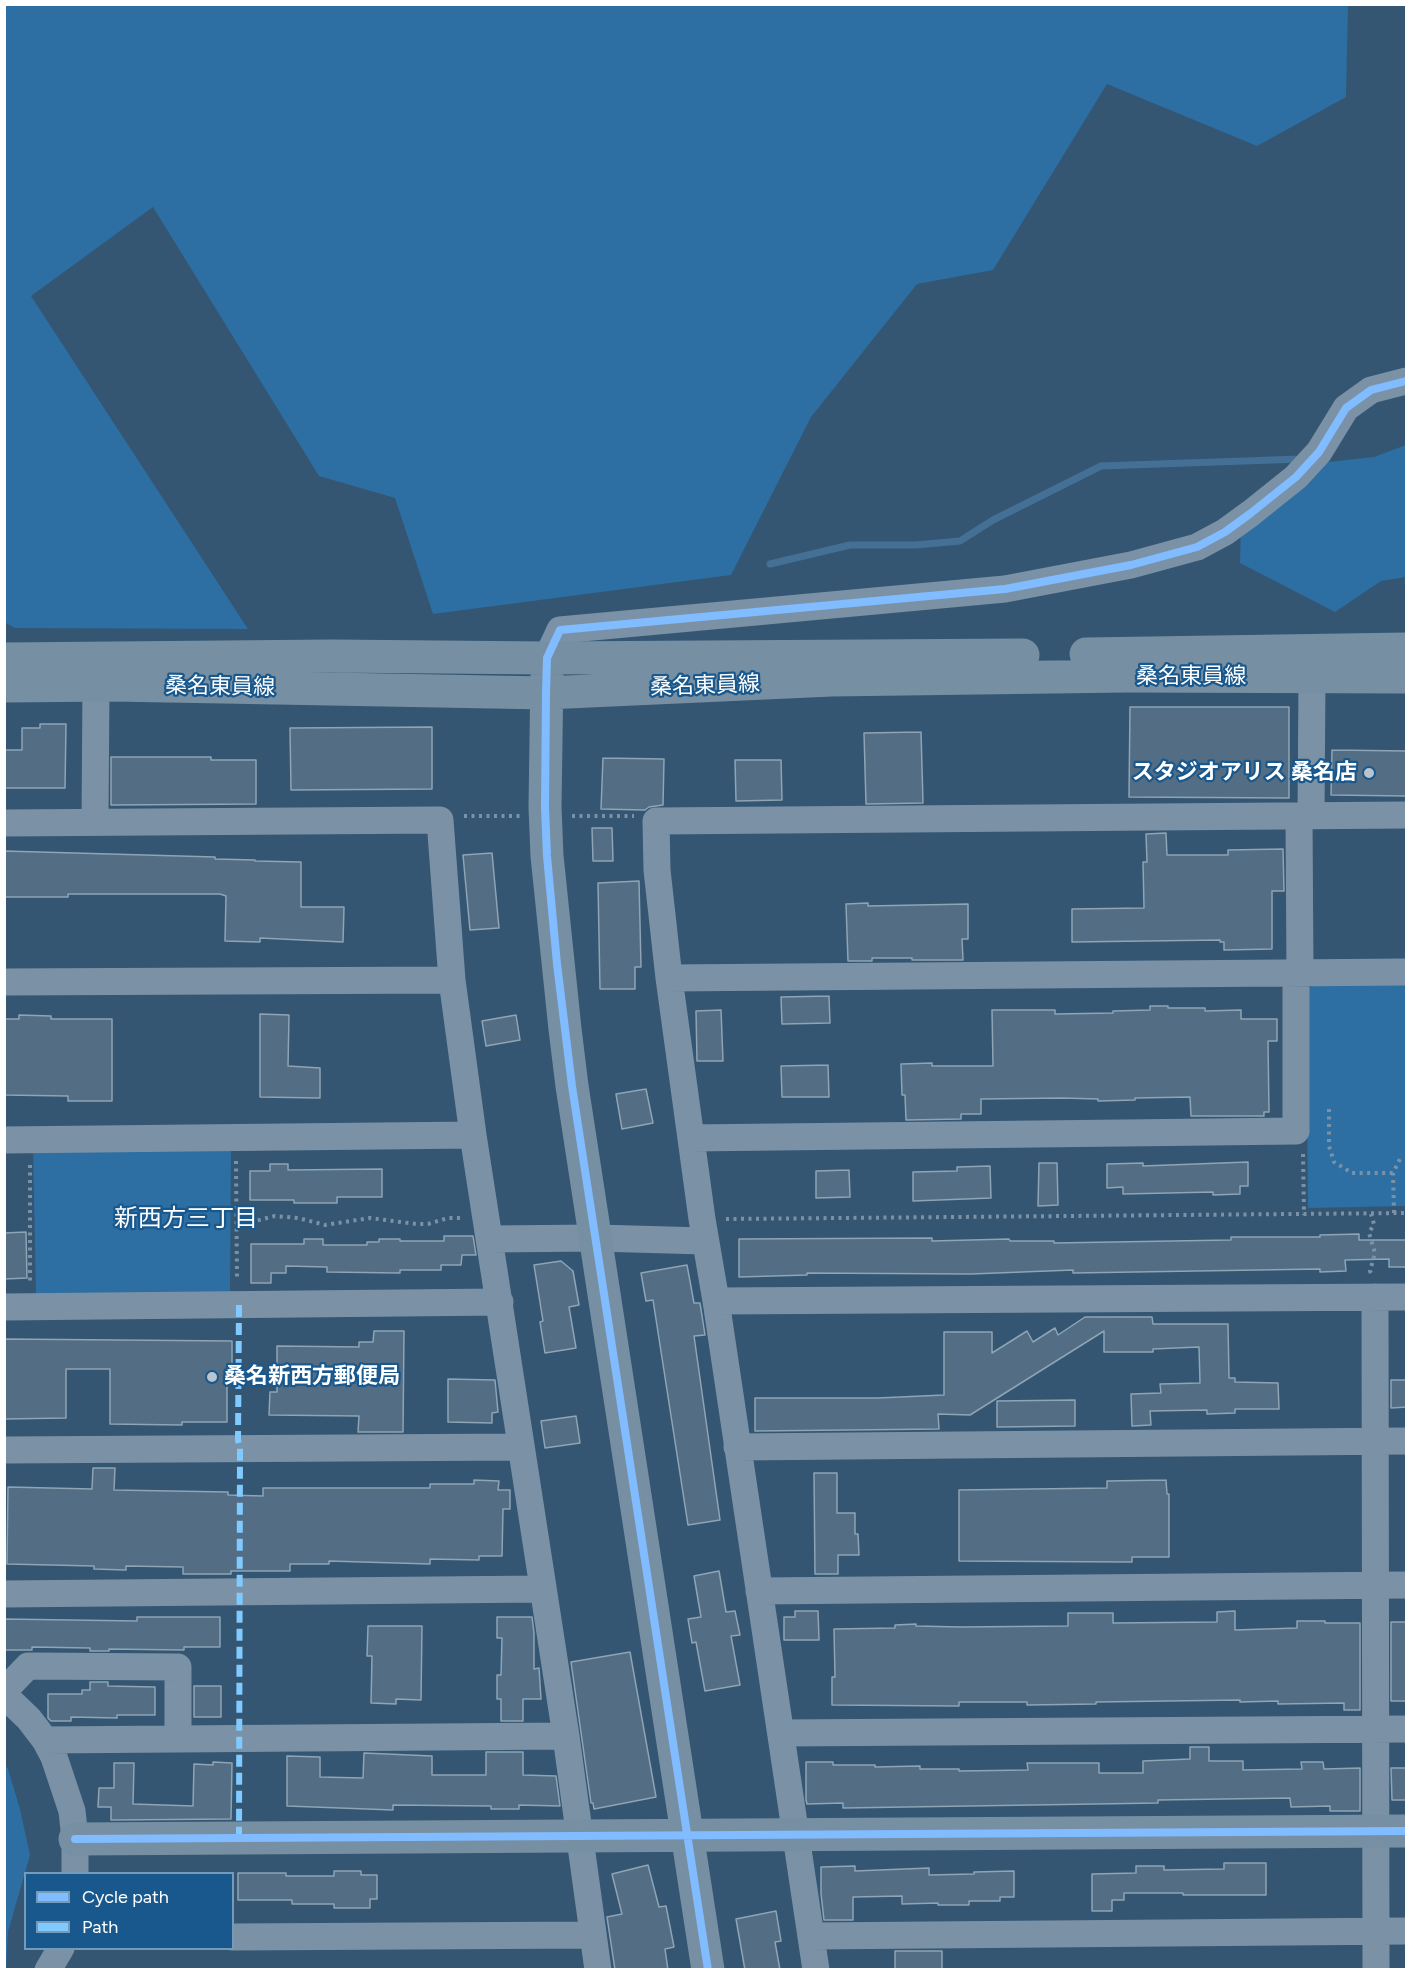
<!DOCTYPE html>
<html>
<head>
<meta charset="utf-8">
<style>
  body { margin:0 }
  #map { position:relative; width:1411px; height:1974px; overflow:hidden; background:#345672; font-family:Figtree,sans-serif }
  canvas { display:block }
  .frame { position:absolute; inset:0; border:6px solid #fff; pointer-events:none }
  .legend { position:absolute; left:24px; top:1872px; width:210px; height:78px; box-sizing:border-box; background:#19588d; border:2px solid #759bbb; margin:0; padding:8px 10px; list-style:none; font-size:18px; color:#fff }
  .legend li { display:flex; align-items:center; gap:12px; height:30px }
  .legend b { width:30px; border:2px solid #759bbb }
</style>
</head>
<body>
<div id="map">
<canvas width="1411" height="1974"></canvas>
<div class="frame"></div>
<ul class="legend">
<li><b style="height:8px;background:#80bcff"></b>Cycle path</li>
<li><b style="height:8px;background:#80caff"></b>Path</li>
</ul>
</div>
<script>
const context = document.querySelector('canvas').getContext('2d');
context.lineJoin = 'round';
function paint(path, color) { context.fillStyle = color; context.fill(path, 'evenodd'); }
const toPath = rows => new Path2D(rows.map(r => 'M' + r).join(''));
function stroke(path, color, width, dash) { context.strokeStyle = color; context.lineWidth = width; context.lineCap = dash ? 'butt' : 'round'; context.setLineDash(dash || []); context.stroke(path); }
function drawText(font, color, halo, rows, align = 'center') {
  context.font = font + ' Figtree,"Noto Sans JP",sans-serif'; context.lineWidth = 4.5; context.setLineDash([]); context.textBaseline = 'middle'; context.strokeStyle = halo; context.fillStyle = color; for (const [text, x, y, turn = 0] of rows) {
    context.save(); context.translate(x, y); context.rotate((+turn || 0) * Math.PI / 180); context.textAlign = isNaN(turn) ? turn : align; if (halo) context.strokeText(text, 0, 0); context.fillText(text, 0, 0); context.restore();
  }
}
paint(toPath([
  [5,4,1348,5,1346,97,1257,146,1107,84,993,270,917,284,811,417,731,575,433,614,395,498,319,476,153,207,31,296,248,629,15,628,4,622],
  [1406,445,1406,577,1381,581,1335,612,1240,563,1241,527,1328,462,1374,457],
  [1316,983,1406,984,1406,1206,1308,1208,1306,990],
  [33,1148,231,1148,230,1294,36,1295],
  [5,1765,8,1769,20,1809,30,1855,8,1932,6,1970]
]), '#2d6ea3');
stroke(toPath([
  [770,564,850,545,916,545,960,541,993,520,1101,466,1301,459]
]), '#457096', 7);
const building = toPath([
  [1130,707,1289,707,1289,798,1129,797,1130,707],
  [40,724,66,724,65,788,4,788,4,750,22,750,22,728,40,728,40,724],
  [432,727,432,789,291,790,290,728,432,727],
  [921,732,923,803,866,804,864,733,921,732],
  [1332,750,1407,751,1407,796,1331,795,1332,750],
  [111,757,211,757,211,760,256,760,256,804,111,805,111,757],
  [603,758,664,759,663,805,649,807,645,810,601,809,603,758],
  [735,760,781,760,782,800,736,801,735,760],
  [592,828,612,828,613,861,593,861,592,828],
  [1166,833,1167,855,1228,855,1228,850,1283,849,1284,891,1272,891,1272,949,1224,950,1224,942,1220,942,1220,940,1072,942,1072,909,1144,908,1143,862,1147,862,1146,834,1166,833],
  [4,851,215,857,215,859,255,860,255,861,301,862,301,907,344,907,343,942,260,938,260,942,225,941,226,896,220,894,68,894,68,897,4,897,4,851],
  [492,853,499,928,470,930,463,855,492,853],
  [639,881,641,967,635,967,635,989,600,989,598,883,639,881],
  [868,903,868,906,968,904,968,939,962,939,963,960,912,960,912,958,872,958,872,961,848,961,846,904,868,903],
  [829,996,830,1023,782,1024,781,997,829,996],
  [1150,1006,1168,1006,1168,1008,1205,1008,1205,1011,1241,1010,1241,1019,1277,1019,1277,1041,1268,1041,1269,1112,1264,1112,1264,1116,1191,1116,1190,1097,1135,1098,1135,1100,1098,1101,1098,1099,1062,1098,981,1099,981,1114,961,1114,961,1119,906,1120,905,1095,902,1095,901,1064,932,1063,932,1066,993,1066,992,1010,1055,1010,1055,1014,1113,1013,1113,1011,1150,1010,1150,1006],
  [721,1010,723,1061,697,1061,696,1011,721,1010],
  [260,1014,289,1015,288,1066,320,1068,320,1098,260,1097,260,1014],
  [19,1015,51,1016,51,1019,112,1019,112,1101,68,1101,68,1096,4,1095,4,1019,19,1019,19,1015],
  [516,1015,520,1040,486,1046,482,1021,516,1015],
  [828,1065,829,1097,782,1097,781,1066,828,1065],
  [646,1089,653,1123,622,1129,616,1094,646,1089],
  [1248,1162,1248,1186,1240,1186,1240,1194,1213,1195,1213,1192,1123,1194,1123,1187,1107,1188,1107,1164,1143,1163,1143,1166,1248,1162],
  [1039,1163,1057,1163,1058,1205,1038,1206,1039,1163],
  [270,1164,288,1164,288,1170,382,1169,382,1197,337,1197,337,1203,294,1203,294,1200,250,1200,250,1171,270,1171,270,1164],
  [990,1166,991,1198,913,1201,913,1172,957,1171,957,1167,990,1166],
  [849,1170,850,1197,816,1198,816,1171,849,1170],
  [26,1232,27,1278,4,1279,4,1233,26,1232],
  [1359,1234,1359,1240,1407,1240,1407,1267,1389,1267,1389,1259,1345,1260,1346,1271,1320,1272,1320,1269,1073,1273,1073,1270,971,1274,807,1273,807,1275,739,1277,739,1239,932,1238,932,1241,1009,1239,1010,1241,1054,1241,1054,1243,1231,1240,1231,1237,1320,1237,1320,1235,1359,1234],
  [444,1236,473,1236,476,1255,462,1255,461,1265,441,1265,441,1270,400,1270,400,1273,327,1272,327,1267,286,1266,286,1273,271,1273,271,1283,251,1283,251,1244,304,1244,304,1239,323,1239,323,1245,367,1245,367,1242,379,1242,379,1239,400,1239,400,1241,444,1241,444,1236],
  [561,1261,573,1271,579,1305,569,1307,576,1348,545,1353,540,1322,543,1321,534,1265,561,1261],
  [687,1265,694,1303,700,1303,705,1335,694,1336,720,1520,688,1525,653,1300,646,1301,641,1273,687,1265],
  [1085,1317,1152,1317,1153,1324,1228,1324,1229,1378,1235,1378,1235,1382,1278,1383,1279,1409,1235,1409,1235,1413,1207,1414,1207,1410,1150,1411,1151,1425,1132,1426,1131,1394,1161,1393,1160,1384,1200,1383,1199,1347,1153,1349,1153,1352,1104,1352,1104,1331,970,1415,938,1414,939,1429,755,1431,755,1398,878,1398,944,1395,944,1332,992,1332,992,1353,1027,1331,1033,1342,1055,1328,1058,1335,1085,1317],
  [374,1331,404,1331,403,1432,358,1432,359,1416,269,1415,270,1392,277,1392,277,1346,359,1347,359,1342,373,1342,374,1331],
  [4,1339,232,1341,232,1371,227,1371,227,1422,182,1422,182,1425,110,1424,110,1369,66,1369,66,1418,4,1419,4,1339],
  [448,1379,495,1380,498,1412,492,1413,492,1423,448,1422,448,1379],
  [1391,1380,1407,1380,1407,1407,1391,1408,1391,1380],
  [1075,1400,1075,1426,997,1427,997,1401,1075,1400],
  [576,1416,580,1443,545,1448,541,1421,576,1416],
  [93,1468,115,1468,114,1490,228,1492,228,1495,263,1496,263,1488,430,1488,430,1484,474,1484,474,1480,499,1481,498,1490,510,1490,510,1509,503,1509,502,1556,479,1556,479,1560,430,1559,430,1564,329,1561,329,1564,290,1564,290,1571,231,1571,231,1574,183,1574,183,1567,126,1566,126,1570,94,1569,94,1566,7,1564,8,1487,92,1489,93,1468],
  [814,1473,837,1473,837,1513,855,1513,855,1534,858,1534,859,1555,838,1555,838,1574,815,1574,814,1473],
  [1166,1480,1167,1494,1169,1494,1169,1557,1132,1557,1132,1562,959,1561,959,1490,1107,1488,1107,1481,1166,1480],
  [719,1571,726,1612,735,1611,740,1635,731,1636,740,1685,705,1691,696,1642,692,1643,688,1619,701,1617,694,1576,719,1571],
  [795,1611,818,1611,819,1640,784,1640,784,1617,795,1617,795,1611],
  [1235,1611,1235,1630,1297,1628,1297,1621,1325,1621,1325,1623,1360,1623,1360,1710,1344,1710,1344,1703,1278,1704,1278,1701,1240,1702,1240,1700,1096,1702,1096,1704,1027,1705,1027,1702,959,1702,959,1706,832,1705,832,1677,835,1677,834,1629,895,1628,895,1625,916,1624,916,1626,961,1627,1068,1626,1068,1613,1113,1613,1113,1623,1217,1622,1217,1612,1235,1611],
  [137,1617,220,1617,220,1647,184,1647,184,1650,109,1649,109,1651,90,1651,90,1648,32,1647,32,1650,4,1650,4,1619,137,1621,137,1617],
  [497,1617,532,1617,534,1633,534,1669,539,1668,541,1699,523,1699,523,1721,501,1721,501,1699,497,1699,497,1675,501,1675,502,1638,497,1638,497,1617],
  [1391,1622,1407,1622,1407,1701,1391,1701,1391,1622],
  [368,1626,422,1626,421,1700,396,1699,396,1704,371,1703,372,1656,367,1656,368,1626],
  [630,1652,656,1797,594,1809,593,1803,591,1803,571,1662,630,1652],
  [90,1682,108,1682,108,1686,155,1687,155,1715,117,1715,117,1718,71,1717,71,1721,51,1721,48,1718,48,1694,82,1694,82,1690,90,1690,90,1682],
  [194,1686,221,1686,221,1717,194,1717,194,1686],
  [1190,1747,1209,1747,1209,1761,1243,1761,1243,1770,1302,1769,1301,1762,1323,1762,1324,1769,1360,1768,1360,1811,1330,1811,1330,1806,1291,1807,1290,1798,1158,1800,1158,1803,843,1808,843,1803,807,1804,806,1800,806,1762,833,1762,833,1765,875,1765,875,1767,920,1766,920,1769,959,1769,959,1771,1028,1770,1027,1763,1099,1763,1099,1773,1143,1773,1143,1761,1190,1759,1190,1747],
  [486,1752,523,1752,523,1775,556,1776,560,1806,519,1805,519,1809,491,1809,491,1806,393,1805,393,1810,287,1806,287,1756,320,1757,320,1777,363,1778,364,1753,432,1756,432,1775,486,1775,486,1752],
  [213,1762,232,1763,231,1819,111,1820,111,1807,98,1807,99,1788,114,1788,114,1763,134,1763,133,1804,193,1806,194,1764,213,1765,213,1762],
  [1391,1768,1407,1768,1407,1800,1392,1800,1391,1768],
  [1224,1863,1266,1863,1266,1895,1183,1895,1183,1893,1124,1893,1124,1900,1112,1900,1112,1911,1092,1911,1092,1874,1136,1873,1136,1866,1164,1866,1164,1870,1224,1869,1224,1863],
  [648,1865,659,1907,666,1906,674,1947,665,1949,668,1970,615,1970,607,1917,622,1914,612,1874,648,1865],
  [855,1866,855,1871,929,1868,929,1875,974,1874,974,1872,1014,1871,1014,1897,1000,1897,1000,1901,969,1901,969,1905,938,1905,938,1903,902,1904,902,1896,853,1897,853,1920,824,1920,821,1894,821,1867,855,1866],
  [334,1871,361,1871,361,1875,377,1875,377,1899,370,1899,370,1908,334,1908,334,1904,292,1904,292,1900,238,1900,238,1873,286,1873,286,1876,334,1876,334,1871],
  [776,1911,781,1941,775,1942,780,1970,745,1970,736,1919,776,1911],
  [895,1951,942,1951,942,1970,895,1970,895,1951]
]);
paint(building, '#526d84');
stroke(building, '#8fa4b5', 1.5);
stroke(toPath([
  [464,816,520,816],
  [572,816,634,816],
  [1329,1109,1329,1146,1334,1162,1352,1173,1393,1173],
  [1303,1154,1304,1215],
  [236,1161,237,1280],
  [30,1165,30,1283],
  [1394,1213,1393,1173,1402,1155],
  [726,1219,1406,1213],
  [236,1226,275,1216,298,1218,325,1225,370,1218,416,1224,428,1224,448,1218,463,1218],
  [1371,1273,1370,1271,1375,1253,1369,1233,1374,1224,1371,1214]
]), '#7b92a6', 4, [3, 4.5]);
stroke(toPath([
  [547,658,560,630,1005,589,1131,565,1197,547,1225,532,1251,513,1296,477,1319,452,1346,408,1371,390,1406,381],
  [1299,816,1300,973],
  [1311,816,1312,678],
  [95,822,96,685],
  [4,823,440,820,452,980,473,1135,566,1736,598,1970],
  [669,978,1406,972],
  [4,982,452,980],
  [691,1138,1296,1131,1296,973],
  [4,1140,473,1135],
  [490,1239,596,1238,705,1241],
  [1375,1297,1376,1970],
  [716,1301,1406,1297],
  [4,1307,500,1302],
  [737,1447,1406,1441],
  [4,1450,521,1447],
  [759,1591,1406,1585],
  [4,1594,542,1589],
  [4,1691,28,1666,178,1667,178,1739],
  [4,1695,29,1719,45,1740,54,1757,72,1811,75,1839,75,1874],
  [781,1733,1406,1729],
  [45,1740,566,1736],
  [811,1936,1406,1931],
  [232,1937,592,1935],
  [48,1970,61,1948],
  [816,1970,716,1301,702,1219,669,978,657,870,656,821,1406,815]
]), '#7b92a6', 27);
stroke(toPath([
  [1086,654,1406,649],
  [4,659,332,656,547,658,1023,655],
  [547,672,545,807,547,856,565,1029,572,1086,708,1970],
  [4,686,114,685,546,693,831,680,1127,676,1406,677],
  [75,1839,1406,1831]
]), '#778fa2', 33);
stroke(toPath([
  [239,1305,238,1440,240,1448,239,1838]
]), '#80caff', 6, [12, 6]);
stroke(toPath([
  [75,1839,1406,1831],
  [708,1970,572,1086,557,964,547,856,545,807,546,693,547,658,560,630,1005,589,1131,565,1197,547,1225,532,1251,513,1296,477,1319,452,1346,408,1371,390,1406,381]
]), '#80bcff', 8);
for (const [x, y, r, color] of [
  [1369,773,6,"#b8c4ce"],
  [212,1377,6,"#b8c4ce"]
]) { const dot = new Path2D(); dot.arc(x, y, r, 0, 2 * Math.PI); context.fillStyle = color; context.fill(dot); stroke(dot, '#19588d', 2); }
drawText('22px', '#fff', '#19588d', [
  ["桑名東員線",1191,677],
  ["桑名東員線",705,686,-2],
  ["桑名東員線",220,687,1]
]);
drawText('bold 22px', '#fff', '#19588d', [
  ["スタジオアリス 桑名店",1357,773],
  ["桑名新西方郵便局",224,1377,"left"]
], 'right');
drawText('24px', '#fff', '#19588d', [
  ["新西方三丁目",186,1219]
]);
</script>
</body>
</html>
